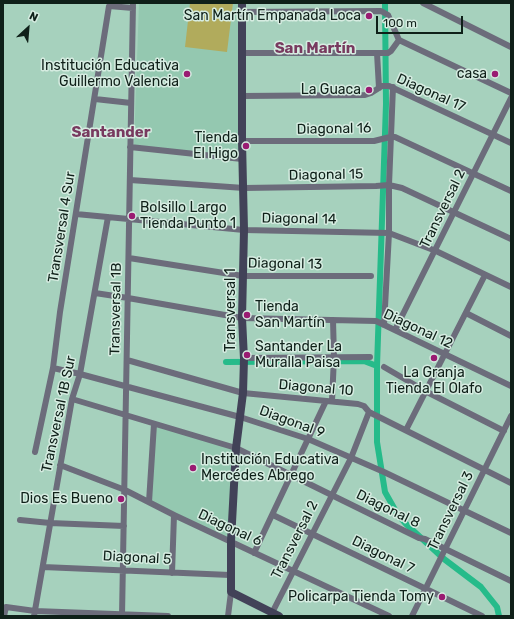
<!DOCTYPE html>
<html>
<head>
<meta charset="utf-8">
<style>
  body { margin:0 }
  #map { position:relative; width:514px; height:619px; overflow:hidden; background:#a6d1bd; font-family:Rubik,sans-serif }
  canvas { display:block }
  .frame { position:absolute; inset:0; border:4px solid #0f2019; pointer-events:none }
  .north { position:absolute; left:8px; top:8px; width:40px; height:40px; -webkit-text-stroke:3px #d6ece1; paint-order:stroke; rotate:26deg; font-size:11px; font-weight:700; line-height:16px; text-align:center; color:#0f2019 }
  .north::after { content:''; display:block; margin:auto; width:14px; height:18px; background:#0f2019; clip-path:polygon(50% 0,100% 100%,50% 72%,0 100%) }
  .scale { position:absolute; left:376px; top:16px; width:87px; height:18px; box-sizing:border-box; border:2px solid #0f2019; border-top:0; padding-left:5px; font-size:12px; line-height:14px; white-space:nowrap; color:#0f2019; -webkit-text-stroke:3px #d6ece1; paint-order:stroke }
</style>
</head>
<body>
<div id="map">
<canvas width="514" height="619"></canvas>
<div class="frame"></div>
<div class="north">N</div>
<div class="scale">100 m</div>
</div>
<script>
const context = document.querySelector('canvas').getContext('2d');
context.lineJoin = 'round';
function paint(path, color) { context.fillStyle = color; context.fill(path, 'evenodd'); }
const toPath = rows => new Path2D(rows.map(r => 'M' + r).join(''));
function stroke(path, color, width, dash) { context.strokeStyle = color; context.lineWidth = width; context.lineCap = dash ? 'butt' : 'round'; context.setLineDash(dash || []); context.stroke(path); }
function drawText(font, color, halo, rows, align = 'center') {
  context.font = font + ' Rubik,sans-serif'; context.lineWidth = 3; context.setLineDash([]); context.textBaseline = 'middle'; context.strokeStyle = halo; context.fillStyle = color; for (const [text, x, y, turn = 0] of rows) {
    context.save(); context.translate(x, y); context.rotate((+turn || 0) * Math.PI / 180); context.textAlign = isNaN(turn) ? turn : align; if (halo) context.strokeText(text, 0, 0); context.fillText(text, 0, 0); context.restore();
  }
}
paint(toPath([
  [139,3,238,3,238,157,134,145],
  [154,424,236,448,231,541,149,502]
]), '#94c8b0');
paint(toPath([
  [190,3,233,3,227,52,185,47]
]), '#b1ab5c');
stroke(toPath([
  [385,3,386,104,377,366,377,442,385,492,398,515,406,524,444,559,481,587,497,607,499,616],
  [226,362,364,361,377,366]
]), '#26bb8a', 6);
stroke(toPath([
  [423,3,511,47],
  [242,12,381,11,388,15,399,40,511,93],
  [242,53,388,53,391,51,399,40],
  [377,53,379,88],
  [242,96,365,95,371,93,382,86,389,86,511,143],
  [95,99,131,103],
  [242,141,374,141,390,137,395,137,511,191],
  [130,147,242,159],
  [130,180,244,188,376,186,389,185,402,188,511,239],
  [76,214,244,230,389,233,436,251,511,287],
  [129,258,243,276,371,276],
  [95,293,128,298,242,318,376,321,511,386],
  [466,313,511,336],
  [384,325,389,233,389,185,393,87],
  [395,330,511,98],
  [244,358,370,357],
  [127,360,243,393,358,404,364,406,369,412,511,483],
  [384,367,427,392,504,431],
  [53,368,80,374,240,417,308,439,384,472,511,533],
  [72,399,236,448,419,538,425,539,511,581],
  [332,401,334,357,333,320],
  [406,430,485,275],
  [35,452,53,368,60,312,109,6,133,8],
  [60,465,125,490,174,515,389,616],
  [149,502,154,424],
  [273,515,482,616],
  [20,520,50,523,124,526],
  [254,553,326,401],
  [43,567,230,575],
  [172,573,174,515],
  [272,613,351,458,369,412],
  [4,616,6,607,35,611,168,616],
  [34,616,72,399,80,374,108,217],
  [122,616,133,3],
  [228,616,231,592],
  [412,616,511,416]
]), '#6c6c7b', 6);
stroke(toPath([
  [242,3,242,141,244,230,242,318,244,359,243,393,236,448,231,541,231,592,279,616]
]), '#424258', 8);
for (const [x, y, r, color] of [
  [369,16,4,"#9a1b72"],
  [187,74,4,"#9a1b72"],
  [495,74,4,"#9a1b72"],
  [369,90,4,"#9a1b72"],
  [246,146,4,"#9a1b72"],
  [132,216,4,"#9a1b72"],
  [247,315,4,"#9a1b72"],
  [247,355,4,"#9a1b72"],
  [434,358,4,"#9a1b72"],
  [193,468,4,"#9a1b72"],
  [121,499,4,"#9a1b72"],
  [442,597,4,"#9a1b72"]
]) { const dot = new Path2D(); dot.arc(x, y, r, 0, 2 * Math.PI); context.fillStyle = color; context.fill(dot); stroke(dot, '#d6ece1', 1.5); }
drawText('14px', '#0f2019', '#d6ece1', [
  ["San Martín Empanada Loca",361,16],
  ["Institución Educativa",179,66],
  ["Guillermo Valencia",179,82],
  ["casa",487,74],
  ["La Guaca",361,90],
  ["Tienda",238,138],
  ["El Higo",238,154],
  ["Bolsillo Largo",140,208,"left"],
  ["Tienda Punto 1",140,224,"left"],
  ["Tienda",255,307,"left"],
  ["San Martín",255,323,"left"],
  ["Santander La",255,347,"left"],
  ["Muralla Paisa",255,363,"left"],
  ["La Granja",434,373,"center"],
  ["Tienda El Olafo",434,389,"center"],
  ["Institución Educativa",201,460,"left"],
  ["Mercédes Abrego",201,476,"left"],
  ["Dios Es Bueno",113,499],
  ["Policarpa Tienda Tomy",434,597]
], 'right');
drawText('14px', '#0f2019', '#d6ece1', [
  ["Diagonal 17",431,93,24],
  ["Diagonal 16",334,129,-1],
  ["Diagonal 15",326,175,-1],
  ["Transversal 2",443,209,-64],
  ["Diagonal 14",299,219,1],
  ["Transversal 4 Sur",62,227,-81],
  ["Diagonal 13",285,264,1],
  ["Transversal 1B",116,309,-89],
  ["Transversal 1",231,310,-90],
  ["Diagonal 12",418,329,25],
  ["Diagonal 10",316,388,5],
  ["Transversal 1B Sur",59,414,-78],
  ["Diagonal 9",292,422,20],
  ["Diagonal 8",388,509,26],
  ["Transversal 3",451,511,-64],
  ["Diagonal 6",230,528,25],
  ["Transversal 2",295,540,-63],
  ["Diagonal 7",383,555,26],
  ["Diagonal 5",137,558,3]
]);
drawText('bold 15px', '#783a5f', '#d6ece1', [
  ["San Martín",315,49],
  ["Santander",111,133]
]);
</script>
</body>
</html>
